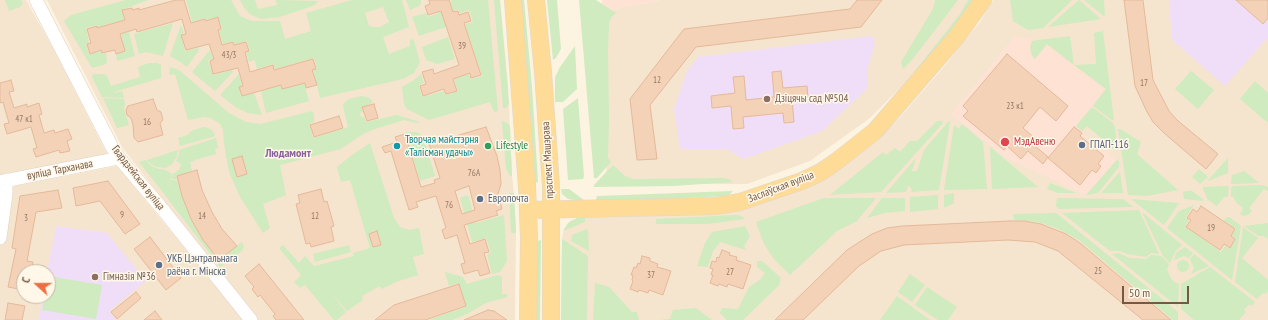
<!DOCTYPE html>
<html>
<head>
<meta charset="utf-8">
<style>
  body { margin:0 }
  #map { position:relative; width:1268px; height:320px; overflow:hidden; background:#fdf3e1; font-family:"PT Sans Narrow",sans-serif }
  canvas { display:block }
  .north { position:absolute; left:16px; top:264px; width:40px; height:40px; box-sizing:border-box; background:#fff7e8; border:1px solid #c8b8a8; border-radius:50%; rotate:291deg; font-size:11px; font-weight:700; line-height:16px; text-align:center; color:#755947 }
  .north::after { content:''; display:block; margin:auto; width:14px; height:18px; background:#ec6f41; clip-path:polygon(50% 0,100% 100%,50% 72%,0 100%) }
  .scale { position:absolute; left:1122px; top:286px; width:67px; height:18px; box-sizing:border-box; border:2px solid #755947; border-top:0; padding-left:5px; font-size:12px; line-height:14px; white-space:nowrap; color:#755947; -webkit-text-stroke:3px #fff7e8; paint-order:stroke }
</style>
</head>
<body>
<div id="map">
<canvas width="1268" height="320"></canvas>
<div class="north">С</div>
<div class="scale">50 m</div>
</div>
<script>
const context = document.querySelector('canvas').getContext('2d');
context.lineJoin = 'round';
function paint(path, color) { context.fillStyle = color; context.fill(path, 'evenodd'); }
const toPath = rows => new Path2D(rows.map(r => 'M' + r).join(''));
function stroke(path, color, width, dash) { context.strokeStyle = color; context.lineWidth = width; context.lineCap = dash ? 'butt' : 'round'; context.setLineDash(dash || []); context.stroke(path); }
function drawText(font, color, halo, rows, align = 'center') {
  context.font = font + ' "PT Sans Narrow",sans-serif'; context.lineWidth = 3; context.setLineDash([]); context.textBaseline = 'middle'; context.strokeStyle = halo; context.fillStyle = color; for (const [text, x, y, turn = 0] of rows) {
    context.save(); context.translate(x, y); context.rotate((+turn || 0) * Math.PI / 180); context.textAlign = isNaN(turn) ? turn : align; if (halo) context.strokeText(text, 0, 0); context.fillText(text, 0, 0); context.restore();
  }
}
paint(toPath([
  [0,0,26,0,54,50,108,156,0,178],
  [47,0,500,0,508,84,512,176,514,193,516,230,515,320,257,320,122,147],
  [660,0,972,0,907,81,870,118,810,161,747,184,607,184,600,12],
  [993,0,1268,0,1268,320,561,320,562,239,564,229,570,221,578,218,729,208,883,134,900,117,942,69,980,22],
  [117,166,244,320,0,320,0,189],
  [24,272,48,272,48,296,24,296]
]), '#f5e5cf');
paint(toPath([
  [602,0,660,0,600,12],
  [1015,36,1044,43,1105,89,1075,127,1116,160,1086,195,1006,158,951,114]
]), '#fee2d4');
paint(toPath([
  [1169,0,1268,0,1268,37,1225,86,1172,40],
  [872,36,875,44,867,70,867,89,822,131,744,159,726,149,680,149,674,109,687,71,698,57],
  [56,226,107,233,146,281,109,311,116,320,38,320,43,296,48,296,47,272]
]), '#f0def9');
paint(toPath([
  [5,0,21,0,23,4,20,7,9,11],
  [126,0,148,0,122,10,124,20,98,27,97,25,86,28,89,42,86,44,89,54,101,51,102,54,106,53,107,61,106,64,92,68,64,21,71,15],
  [186,0,231,0,240,16,252,21,280,21,285,39,311,31,306,13,352,0,402,0,409,27,383,37,389,54,410,46,410,40,412,39,414,41,420,62,414,73,403,79,320,98,313,70,317,69,314,58,275,69,273,64,257,69,255,60,249,62,246,52,250,51,247,41,235,44,233,41,223,44,219,31,222,29,218,17,206,20,205,18,192,22],
  [383,7,389,22,380,27,374,27,369,26,365,13],
  [240,0,255,0,258,9,277,5,276,0,318,1,315,5,280,17,261,19,251,15,245,9],
  [406,0,421,0,421,3,419,6,410,10],
  [451,0,488,0,498,111,494,112,490,102,429,120,407,109,404,104,402,87,414,80,421,74,424,83,419,85,422,97,444,91,446,95,458,91,454,78,469,74,471,79,482,76,465,24,473,22,469,10,460,13,458,9,452,12,449,2,451,2],
  [494,0,500,0,509,104,506,108,503,108],
  [520,0,524,0,532,87,538,182,535,183],
  [547,0,557,0,561,49,556,58,553,60],
  [579,0,596,0,616,13,611,18,609,23,608,52,609,118,608,158,611,162,597,178,594,178],
  [935,0,958,0,912,60,903,69,901,62,933,9],
  [968,0,976,0,966,18,907,81,960,14],
  [1010,0,1072,0,1043,28,1028,30,1013,21],
  [1079,0,1101,19,1048,27],
  [1084,0,1104,0,1105,17],
  [441,12,446,27,419,36,412,17,426,13,428,17],
  [173,23,163,56,146,52,139,54,134,34],
  [181,25,184,33,181,34,185,51,198,48,199,50,187,67,182,63,170,56],
  [1103,31,1114,120,1112,120,1093,106,1106,89,1074,65,1096,64,1094,33],
  [129,32,135,56,117,61,116,54,125,51,121,34],
  [1070,36,1074,65,1047,44,1035,59,1032,56,1030,48,1032,41],
  [448,37,455,59,437,64,426,60,422,47],
  [575,46,577,89,563,102,555,102,555,77,560,67],
  [210,50,213,59,208,60,213,75,232,70,233,72,215,91,192,72],
  [149,63,157,63,161,65,161,78,114,92,112,87,114,93,122,91,124,98,102,97,92,77,92,75,95,74,104,74,107,76,111,86,140,77,138,67],
  [170,67,179,70,229,113,246,122,260,124,312,111,314,114,314,122,309,124,313,138,348,127,343,106,344,103,349,99,362,96,370,98,373,103,362,107,363,112,360,113,361,117,364,117,366,122,397,115,420,122,417,123,404,120,375,129,363,134,341,149,280,165,286,195,263,204,270,228,263,233,240,197,229,172,224,144,223,130,220,124,224,122,220,124,211,118,204,117,188,120,175,74,169,75],
  [1191,71,1214,90,1198,109,1175,89],
  [239,74,242,86,239,87,241,96,254,93,262,115,248,113,237,108,220,95],
  [1255,81,1268,93,1268,123,1240,99],
  [304,83,309,101,266,113,261,91,281,85,282,89],
  [103,98,124,99,125,103,124,109,129,125,117,128],
  [578,98,584,176,583,179,568,180,563,109],
  [1092,107,1113,123,1115,127,1117,148,1115,150,1087,126,1082,131,1076,126],
  [502,121,507,123,510,126,512,176,510,176,506,169],
  [937,121,942,121,943,123,881,192,830,195,883,152,886,155,895,148,900,152,910,141,917,141],
  [949,121,950,122,939,190,911,192,912,189,908,185,906,192,886,193,916,158,912,171,917,171,924,150],
  [962,124,983,142,987,189,944,190,954,125,959,129],
  [203,127,208,128,213,131,215,136,180,146,178,138,188,135,191,131],
  [1118,129,1120,129,1141,142,1137,154,1178,190,1147,196,1128,195],
  [405,132,417,132,423,136,435,176,420,181],
  [216,138,218,148,215,149,216,154,195,160,193,154,195,161,190,162,192,171,176,176,177,180,171,178,173,174,179,170,181,164,176,161,179,154,179,150],
  [370,143,394,218,400,227,409,230,419,228,424,254,413,257,418,275,396,282,382,289,380,286,362,296,363,300,347,311,330,291,346,312,337,320,334,320,305,285,300,288,294,282,301,275,279,248,283,245,299,263,305,256,314,266,354,256,353,253,370,248,350,180,341,182,337,167,352,155],
  [377,231,381,245,373,247,369,234],
  [990,147,1038,187,992,189],
  [178,150,177,156,172,164,166,168,157,167,152,165,147,160],
  [1228,158,1228,173,1208,181,1209,179],
  [146,160,151,166,159,169,166,170,167,171,172,174,165,195,139,162],
  [1117,160,1119,161,1119,167,1098,193,1086,195],
  [613,165,625,176,633,179,724,178,731,180,732,182,673,186,594,187,594,185],
  [1199,169,1208,177,1200,184,1192,177],
  [1244,171,1259,183,1232,184,1231,183,1232,175],
  [1120,172,1123,193,1101,193,1117,175],
  [171,179,177,181,182,196,191,220,203,240,219,260,242,242,244,246,242,251,220,267,165,195],
  [1050,183,1076,193,1058,193,1047,189],
  [1261,185,1268,187,1268,191,1264,189,1249,208,1252,211,1248,215,1243,216,1240,214,1243,208,1237,203,1233,197,1231,197,1231,188,1233,186],
  [1227,186,1229,187,1228,197,1224,197,1217,206,1208,200,1203,189,1203,187],
  [561,189,569,189,584,200,584,202,568,199,562,194],
  [733,191,728,196,597,202,596,200,597,196],
  [1187,191,1192,191,1204,200,1203,201,1184,199,1183,192],
  [509,193,514,193,516,233,511,233],
  [954,193,954,203,944,208,944,195],
  [468,195,476,223,504,215,507,261,500,272,492,274,487,255,491,253,486,238,472,242,460,198],
  [938,195,938,209,910,212,910,197],
  [824,198,876,198,857,221,837,231,790,275,773,258,764,244,756,222],
  [882,198,905,198,905,211,885,213,867,218],
  [1057,198,1123,199,1133,207,1059,209,1056,206],
  [1131,199,1179,203,1164,225],
  [1194,205,1185,218,1189,220,1185,227,1221,252,1225,246,1229,249,1236,239,1232,235,1236,229,1224,221,1226,218,1229,217,1241,226,1232,280,1167,228,1179,211],
  [1139,210,1159,254,1151,253,1146,257,1127,254,1120,251,1110,251,1062,213],
  [1142,212,1182,245,1175,252,1170,263,1163,256],
  [1056,213,1178,312,1178,320,1173,320,1079,240,1056,228,1038,222,1014,220,1013,214],
  [738,215,743,217,744,219,708,224,656,224,656,219],
  [577,218,585,218,585,222,563,231,568,223],
  [1268,223,1268,239,1263,236,1258,236,1244,226],
  [745,226,750,236,744,246,746,250,720,242,713,251,708,267,697,266,705,243,712,232],
  [1243,227,1258,238,1242,258,1268,280,1268,291,1265,294,1263,293,1257,299,1235,282],
  [587,229,588,231,589,251,571,241,572,235],
  [562,239,588,256,587,320,561,320],
  [541,240,540,320,537,320,537,241],
  [349,245,351,252,315,262,313,254],
  [1185,247,1193,253,1189,258,1184,256,1174,260,1176,253],
  [1118,253,1130,258,1146,259,1151,255,1161,256,1169,264,1167,269,1170,277,1174,282,1179,284,1178,307,1112,254],
  [1194,254,1209,266,1191,274,1194,268,1190,259],
  '1177 266a6 6 0 1 1 12 0a6 6 0 1 1-12 0Z',
  [757,261,762,261,781,278,779,285,743,320,727,320,720,313,722,308,738,309,749,287,761,279,765,273,757,267],
  [1210,267,1255,302,1252,306,1249,304,1244,310,1246,312,1239,320,1194,320,1181,309,1181,284],
  [445,272,463,277,467,284,498,275,502,277,502,294,507,294,507,297,486,303,467,314,452,320,428,320,466,307,459,283,449,286],
  [910,274,925,285,912,302,898,292],
  [48,276,102,285,96,319,42,310,45,296,48,296],
  [595,283,609,287,632,312,637,312,639,320,593,320],
  [927,287,957,307,948,320,938,320,915,305],
  [897,296,930,320,880,320],
  [696,308,712,320,658,320,670,319,673,310]
]), '#cfebbf');
const building = toPath([
  [176,0,184,0,191,23,205,19,206,21,218,17,221,29,218,30,222,45,233,42,234,45,246,42,249,51,245,52,250,72,273,65,274,70,313,59,316,69,312,70,317,85,306,88,305,83,282,89,281,85,242,96,239,87,243,86,238,68,213,74,210,61,214,59,209,44,186,50,181,35,186,34,182,19,137,32,136,29,120,34,125,51,116,54,115,50,102,53,101,50,90,54,87,44,91,43,87,29,97,26,97,28,125,20,122,10,132,8,133,10,139,8,139,10,176,0],
  [429,0,449,0,453,12,458,11,459,15,468,12,471,21,464,23,481,75,471,78,470,73,453,79,457,91,446,94,444,89,423,96,420,86,426,84,422,72,433,69,434,74,459,65,441,11,428,15,425,6,430,4,429,0],
  [857,0,882,0,861,27,696,47,650,105,657,159,637,160,630,99,684,29,850,9,857,0],
  [1124,0,1143,0,1153,80,1169,111,1177,120,1218,154,1206,169,1164,133,1153,122,1146,110,1135,86,1124,0],
  [1236,0,1268,0,1268,18,1263,24,1236,0],
  [1007,54,1068,106,1056,121,1040,107,1023,128,1037,140,1034,145,1048,157,1043,164,1028,151,1021,159,1007,146,1004,150,963,116,968,111,963,106,1007,54],
  [781,71,783,88,807,86,808,97,792,99,794,122,784,123,783,113,743,117,744,128,733,129,731,106,712,108,711,96,735,93,733,77,744,76,746,100,774,97,772,72,781,71],
  [11,80,14,91,9,92,14,108,27,104,27,107,39,103,42,114,39,115,44,133,54,130,55,133,68,129,72,139,67,141,70,151,60,153,59,150,36,157,33,149,37,148,31,127,7,134,4,124,9,123,3,102,0,103,0,83,11,80],
  [153,99,157,110,161,112,163,120,160,123,163,135,138,142,134,138,133,125,131,118,127,115,126,110,128,106,153,99],
  [374,104,378,118,367,121,362,107,374,104],
  [339,116,343,128,314,137,310,125,339,116],
  [486,127,497,156,500,170,501,184,498,194,502,209,496,211,498,215,464,225,470,244,485,239,489,252,484,253,490,273,480,276,478,270,464,274,461,264,465,263,457,235,445,239,442,230,446,228,436,196,416,202,418,207,409,210,391,151,385,153,382,147,397,142,395,137,405,134,421,187,435,183,434,180,440,178,429,144,486,127],
  [469,186,475,210,462,214,455,191,469,186],
  [1074,127,1082,133,1080,136,1104,156,1098,164,1101,166,1096,173,1092,170,1080,185,1048,158,1074,127],
  [242,156,247,174,237,177,232,159,242,156],
  [197,170,202,190,212,212,222,229,237,246,219,260,203,240,191,219,182,196,177,176,197,170],
  [108,181,140,224,125,234,100,201,76,206,73,188,108,181],
  [321,189,324,202,327,201,334,226,331,227,334,241,311,247,310,243,306,244,296,204,300,203,298,195,321,189],
  [58,190,62,208,36,212,27,261,33,262,31,272,24,272,24,290,8,287,16,249,12,248,20,196,58,190],
  [1201,206,1235,229,1231,236,1235,239,1230,248,1224,244,1220,250,1186,227,1191,220,1187,218,1193,209,1197,212,1201,206],
  [1010,221,1024,221,1041,224,1066,234,1080,243,1171,320,1143,320,1058,251,1035,242,1008,240,904,245,881,251,859,266,803,320,775,320,847,250,872,234,887,228,902,226,1010,221],
  [377,231,381,245,373,247,369,234,377,231],
  [150,237,181,278,166,290,134,249,150,237],
  [722,250,730,253,729,255,737,257,736,260,751,265,743,289,728,284,727,287,719,284,718,286,710,283,713,275,711,275,713,269,710,268,712,261,716,262,717,257,719,258,722,250],
  [642,256,650,258,650,261,658,264,657,267,671,271,663,295,649,290,648,293,639,290,638,292,630,289,633,281,632,280,633,275,631,275,634,267,636,268,638,263,640,264,642,256],
  [259,264,304,320,276,320,273,316,275,314,260,295,258,297,252,289,254,287,245,276,259,264],
  [459,284,466,306,425,320,375,320,394,305,459,284],
  [136,292,141,298,117,319,111,312,136,292],
  [8,303,25,306,22,320,5,320,8,303],
  [488,310,494,311,507,320,464,320,488,310],
  [155,311,162,320,144,320,155,311]
]);
paint(building, '#f3d2b8');
stroke(building, '#e6b998', 1);
const minor = toPath([
  [36,0,112,147,119,158,164,211,251,320],
  [0,182,119,158],
  [0,238,6,194,6,180]
]);
const major = toPath([
  [513,0,527,187,529,237,528,320],
  [536,0,543,72,551,186,551,320],
  [528,210,715,206,740,202,802,181,821,172,837,161,875,131,958,35,983,0]
]);
stroke(minor, '#e1cfbd', 14);
stroke(major, '#ded7d3', 18);
stroke(minor, '#fff', 13);
stroke(major, '#fedc97', 17);
for (const [x, y, r, color] of [
  [767,99,4,"#8d6e63"],
  [1005,142,5,"#e0444e"],
  [1082,145,4,"#5c6f8a"],
  [397,146,4,"#0f9aa8"],
  [488,146,4,"#2e9e5b"],
  [480,199,4,"#5c6f8a"],
  [159,265,4,"#5c6f8a"],
  [95,277,4,"#8d6e63"]
]) { const dot = new Path2D(); dot.arc(x, y, r, 0, 2 * Math.PI); context.fillStyle = color; context.fill(dot); stroke(dot, '#fff7e8', 1.5); }
drawText('9px', '#947763', null, [
  ["39",462,46],
  ["43/3",229,55],
  ["12",657,80],
  ["17",1144,83],
  ["23 к1",1015,106],
  ["47 к1",24,119],
  ["16",147,122],
  ["76А",474,173],
  ["76",449,205],
  ["9",122,215],
  ["14",202,216],
  ["12",315,216],
  ["3",26,218],
  ["19",1211,228],
  ["25",1098,271],
  ["27",730,272],
  ["37",651,275]
]);
drawText('11px', '#785e54', '#fff7e8', [
  ["Дзіцячы сад №504",775,99],
  ["Гімназія №36",103,277]
], 'left');
drawText('11px', '#0d838f', '#fff7e8', [
  ["Творчая майстэрня",405,140],
  ["«Талісман удачы»",405,153]
], 'left');
drawText('11px', '#be3a42', '#fff7e8', [
  ["МэдАвеню",1014,142]
], 'left');
drawText('11px', '#4e5e75', '#fff7e8', [
  ["ГПАП-116",1090,145],
  ["Европочта",488,199],
  ["УКБ Цэнтральнага",167,259],
  ["раёна г. Мінска",167,272]
], 'left');
drawText('11px', '#27864d', '#fff7e8', [
  ["Lifestyle",496,146]
], 'left');
drawText('11px', '#755947', '#fff7e8', [
  ["праспект Машэрава",548,160,-93],
  ["вуліца Тарханава",60,170,-11],
  ["Гвардзейская вуліца",138,178,52],
  ["Заслаўская вуліца",781,187,-21]
]);
drawText('bold 12px', '#896299', '#fff7e8', [
  ["Людамонт",288,154]
]);
</script>
</body>
</html>
